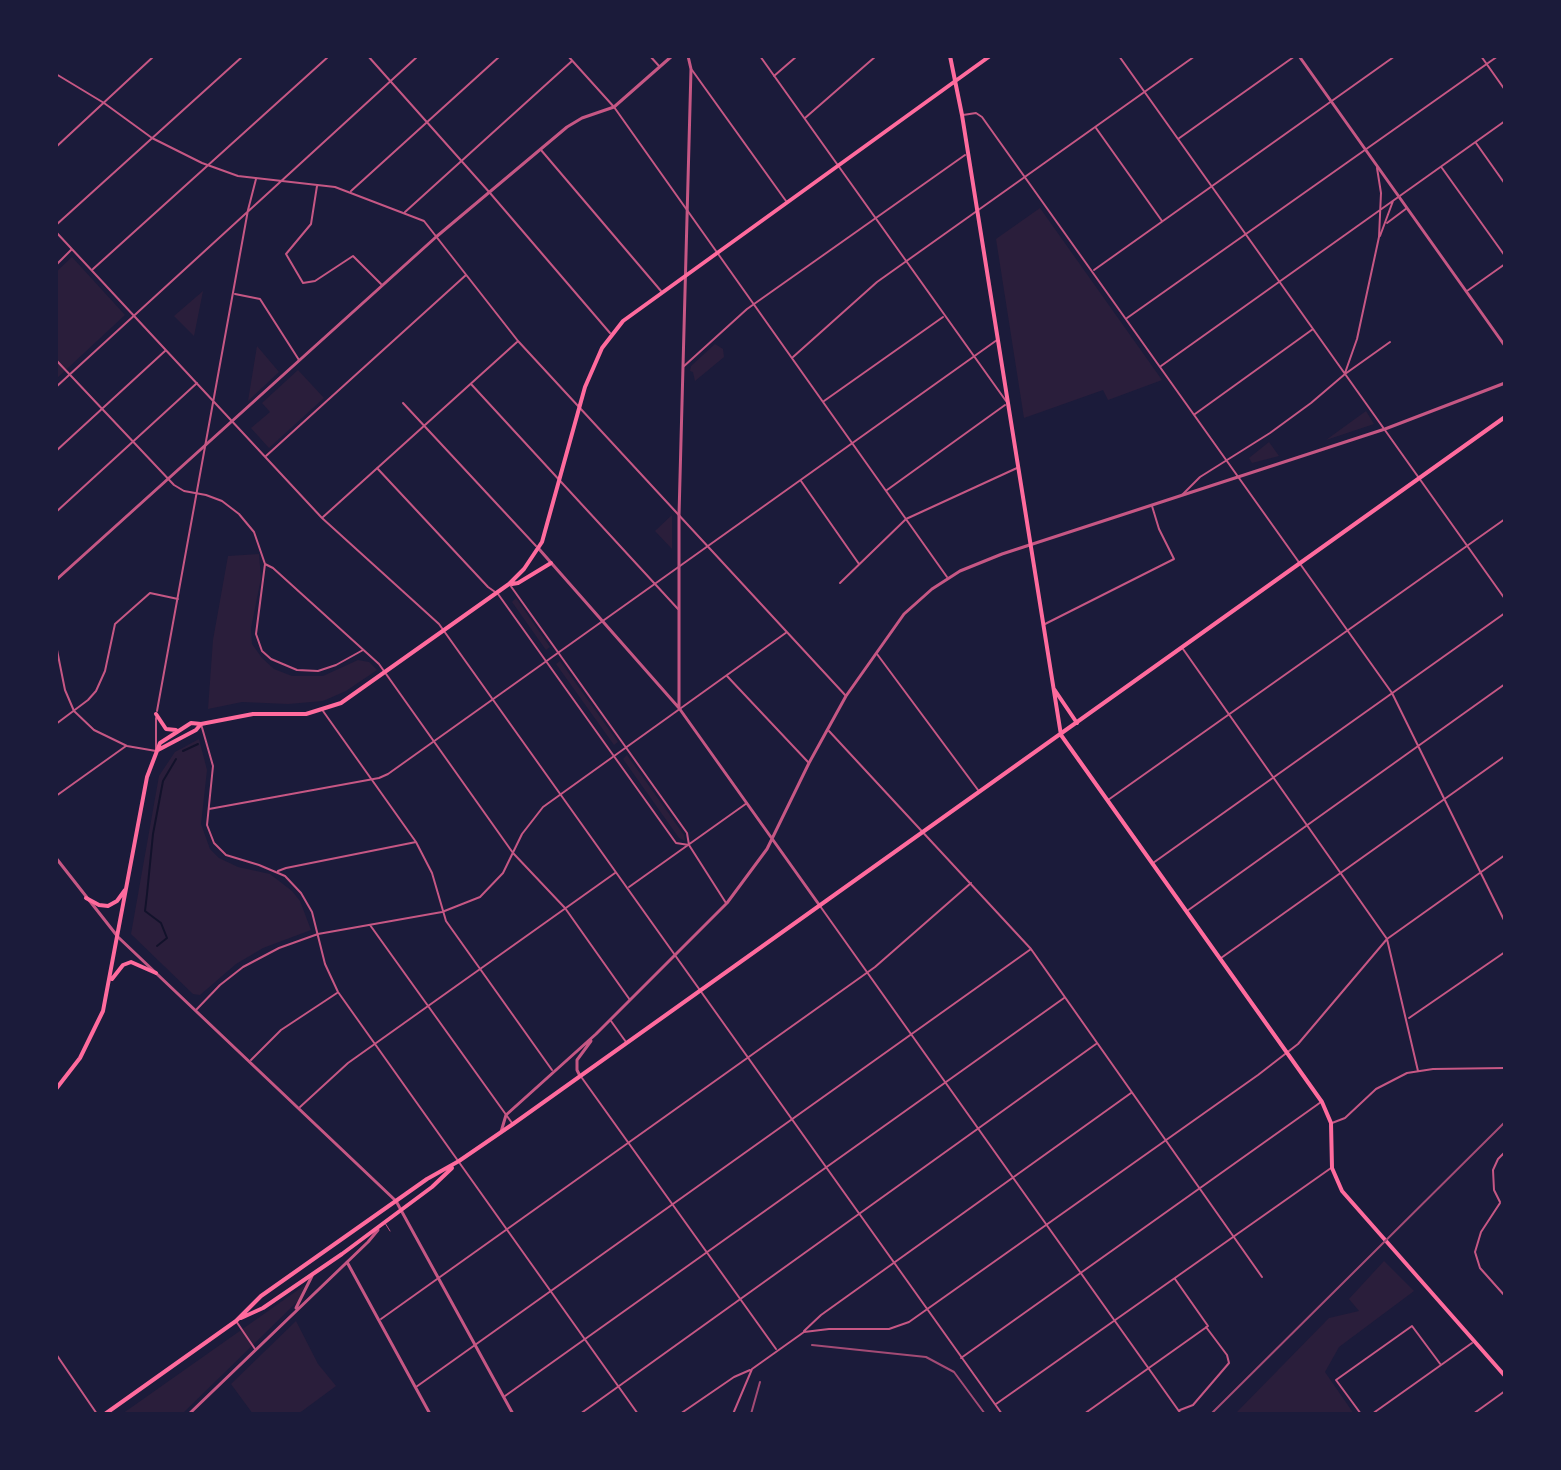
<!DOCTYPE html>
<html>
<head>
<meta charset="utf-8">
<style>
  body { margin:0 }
  #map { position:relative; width:1561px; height:1470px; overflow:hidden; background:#1b1b3a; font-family:Signika,sans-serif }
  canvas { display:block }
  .frame { position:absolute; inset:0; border:58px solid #1b1b3a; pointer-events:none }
</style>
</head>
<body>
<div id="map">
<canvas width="1561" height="1470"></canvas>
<div class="frame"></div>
</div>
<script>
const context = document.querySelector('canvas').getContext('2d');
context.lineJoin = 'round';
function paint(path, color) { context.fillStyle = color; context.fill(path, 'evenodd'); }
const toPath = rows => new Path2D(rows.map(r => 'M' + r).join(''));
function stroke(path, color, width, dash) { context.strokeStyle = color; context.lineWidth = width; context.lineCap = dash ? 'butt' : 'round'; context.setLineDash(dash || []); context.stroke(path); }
paint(toPath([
  [1040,208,1162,380,1108,400,1103,390,1024,418,996,239],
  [72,257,125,315,56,379,56,272],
  [203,291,194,336,174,316],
  [715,344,723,349,724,357,695,381,693,372,690,371,691,366],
  [257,346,279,372,248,401],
  [298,370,324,398,269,448,251,428,270,412,262,403],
  [1366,411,1374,424,1326,440],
  [1269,442,1279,456,1252,463,1249,458],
  [672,515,672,549,655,531],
  [259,554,261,578,251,628,252,644,262,658,274,669,292,676,323,676,358,660,369,662,377,670,346,691,323,701,288,704,242,702,208,709,213,640,228,556],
  [516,598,550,647,546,650,512,602],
  [560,661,618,742,614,745,556,664],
  [199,739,207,770,201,824,210,849,219,858,238,867,270,874,292,891,300,901,311,930,263,948,236,964,200,995,193,994,131,934,159,776,175,752],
  [627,755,684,835,685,841,679,838,623,759],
  [1384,1261,1414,1291,1339,1347,1325,1372,1354,1414,1235,1414,1329,1318,1359,1311,1349,1299],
  [305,1285,299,1300,182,1414,122,1414],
  [296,1321,318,1364,336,1386,298,1414,253,1414,231,1384]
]), '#2a1e3b');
stroke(toPath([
  [183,751,198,744],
  [157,946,167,938,161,923,145,911,147,894,153,834,163,781,176,759]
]), '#12122b', 2);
stroke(toPath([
  [385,1223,390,1231]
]), '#c65784', 1);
stroke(toPath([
  [368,56,490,193,610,333],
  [568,56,614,107,947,577],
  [650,56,659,66],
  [760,56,1006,401],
  [934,56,942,56],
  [1119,56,1505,599],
  [1481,56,1505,90],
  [692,70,786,201],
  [56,74,104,103,152,138,202,163,238,176,335,187,424,221,518,341,846,696],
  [774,76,797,56],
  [963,115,976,113,982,117,1392,693,1505,922],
  [805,118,876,56],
  [1096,128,1162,221],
  [1178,139,1295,56],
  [1476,143,1505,184],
  [56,147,154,56],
  [541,150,661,291],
  [1442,168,1505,256],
  [317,186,311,224,286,254,303,283,315,281,353,256,381,284],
  [351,191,500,56],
  [405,212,572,61],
  [1387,223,1407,208],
  [56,225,243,56],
  [56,232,322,518,439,624,1002,1414],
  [1380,236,1393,201],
  [56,265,72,249],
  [93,269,329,56],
  [1094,270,1395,56],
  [1467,291,1505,264],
  [235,294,260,299,299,360],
  [1127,318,1498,56],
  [793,357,877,282,1195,56],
  [56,360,174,485,184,491,206,495,222,501,239,514,254,532,265,564,273,568,379,664,513,853,565,908,630,1000],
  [1161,366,1505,121],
  [683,367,747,309,965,155],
  [1345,373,1357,339,1379,237,1381,193,1377,168],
  [471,384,678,609],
  [56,387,418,56],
  [824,401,943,317],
  [403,403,536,546],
  [1195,414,1313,329],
  [56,451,165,351],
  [266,456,466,275],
  [377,468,488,587,498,594,676,843,689,845],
  [801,481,859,564],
  [887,490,1005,405],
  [1182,495,1200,477,1270,433,1311,403,1345,374,1390,342],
  [56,512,197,383],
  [323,517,517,342],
  [265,564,256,634,262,651,271,659,297,670,318,671,336,665,363,650],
  [840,583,906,519,1017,468],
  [510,585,687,833,689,845,726,903],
  [1045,624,1174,559,1159,529,1152,506],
  [56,645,65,690,74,711,94,730,127,746,156,751,156,718],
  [1183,649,1387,939,1418,1071],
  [877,654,978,790],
  [727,676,808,762],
  [157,711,248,210,256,179],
  [323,711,416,842,432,873,446,921,552,1070],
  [56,724,88,700,96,691,105,671,115,624,150,593,178,599],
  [201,724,213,766,207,825,214,843,226,855,259,865,285,876,301,893,312,912,325,964,338,992,638,1414],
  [829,731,1031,949,1262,1277],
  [56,796,126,746],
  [1108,800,1505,519],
  [209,809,379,778,388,774,997,340],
  [1153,863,1505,613],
  [278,871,286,868,416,842],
  [629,887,747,803],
  [820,906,1181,1414],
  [1187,911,1505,684],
  [370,925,512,1123],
  [1221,958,1505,756],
  [196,1010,220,985,243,967,279,948,318,934,442,912,480,897,503,873,522,834,543,807,787,632],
  [1409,1018,1505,952],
  [611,1021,626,1042],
  [251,1060,281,1030,337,993],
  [582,1078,776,1349],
  [300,1107,348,1063,615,873],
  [1332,1123,1345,1118,1376,1089,1407,1073,1433,1069,1505,1068],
  [1500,1202,1494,1190,1493,1170,1498,1159,1505,1152],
  [1500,1203,1481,1232,1475,1252,1480,1268,1505,1296],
  [381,1319,875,967,971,883],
  [236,1321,255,1349],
  [804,1331,821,1315,1131,1093],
  [56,1354,97,1414],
  [961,1358,1321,1102],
  [416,1387,1031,949],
  [505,1396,1064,998],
  [996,1404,1331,1168],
  [1180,1410,1193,1405,1229,1363,1227,1355,1206,1327],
  [580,1414,1096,1044],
  [680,1414,734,1377,750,1370],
  [733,1414,752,1369,804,1332,829,1329,889,1329,909,1322,1258,1075,1298,1044,1387,939,1505,855],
  [1084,1414,1208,1326,1175,1279],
  [1361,1414,1336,1380,1412,1326,1441,1365],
  [1372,1414,1472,1343],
  [1473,1414,1505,1391]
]), '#c65784', 2);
stroke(toPath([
  [1299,56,1505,346],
  [539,549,679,708,820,906],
  [56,580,436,237,567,127,582,118,614,107,672,56],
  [679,708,679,515,691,69,688,56],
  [56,858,118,937,396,1201,513,1414],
  [580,1076,577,1070,577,1060,591,1041],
  [501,1132,506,1115,596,1034,727,903,767,849,809,763,846,696,904,614,932,589,960,571,1002,554,1385,429,1505,383],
  [347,1262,430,1414],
  [296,1308,312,1276],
  [189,1414,368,1242,378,1230]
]), '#c65784', 3);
stroke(toPath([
  [950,56,962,115,1061,735,1322,1102,1331,1123,1332,1168,1342,1191,1505,1376],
  [512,584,518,583,551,563],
  [1054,689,1077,723],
  [156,714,166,729,176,730],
  [158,750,196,730,201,724],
  [86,898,99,905,108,906,117,901,125,890],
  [112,979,123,965,131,962,156,973],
  [56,1089,80,1058,103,1011,147,777,160,743,191,723,201,724,253,714,306,714,341,703,509,584,524,569,542,542,585,387,602,348,623,321,990,56],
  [241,1318,263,1308,342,1254,432,1187,452,1168],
  [105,1414,236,1321,261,1296,427,1179,459,1161,513,1124,1505,417]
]), '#ff6b9d', 4);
stroke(toPath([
  [812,1345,926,1357,954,1372,985,1414],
  [751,1414,760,1382],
  [1211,1414,1505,1122]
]), '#a44b75', 2);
</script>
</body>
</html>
